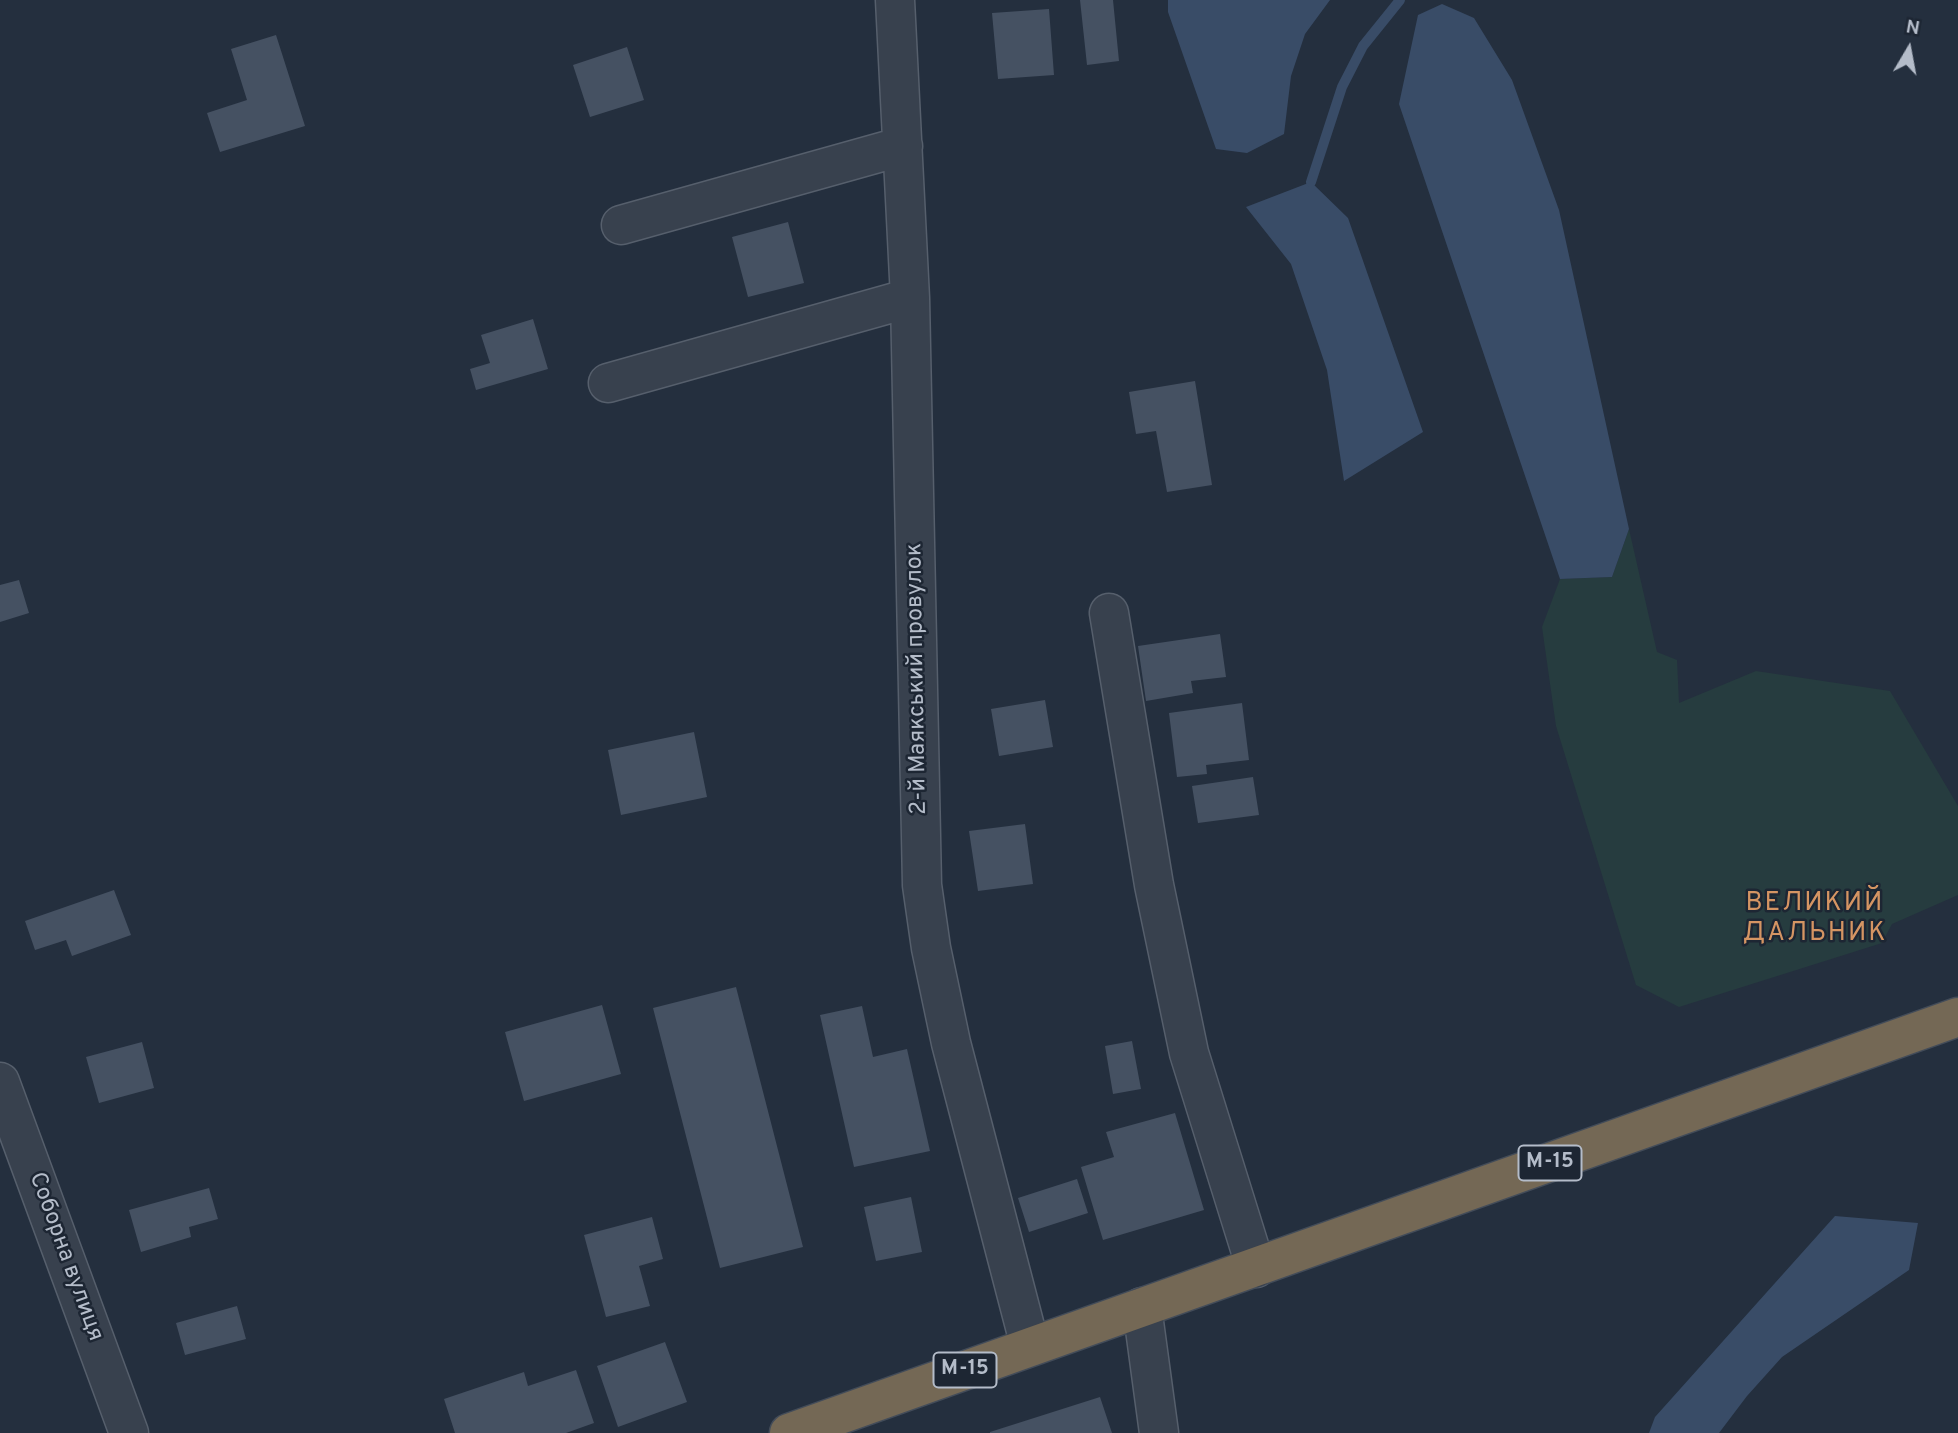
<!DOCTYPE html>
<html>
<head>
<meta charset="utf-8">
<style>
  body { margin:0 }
  #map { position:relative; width:1958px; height:1433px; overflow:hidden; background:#242f3e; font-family:Overpass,sans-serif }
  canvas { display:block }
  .north { position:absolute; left:1874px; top:14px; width:70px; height:70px; -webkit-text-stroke:5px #1d2633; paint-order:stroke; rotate:10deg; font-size:19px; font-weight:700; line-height:28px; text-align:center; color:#b4bcc9 }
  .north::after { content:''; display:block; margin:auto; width:24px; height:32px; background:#b4bcc9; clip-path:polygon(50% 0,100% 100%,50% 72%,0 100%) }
</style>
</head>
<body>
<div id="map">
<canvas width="1958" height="1433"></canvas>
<div class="north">N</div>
</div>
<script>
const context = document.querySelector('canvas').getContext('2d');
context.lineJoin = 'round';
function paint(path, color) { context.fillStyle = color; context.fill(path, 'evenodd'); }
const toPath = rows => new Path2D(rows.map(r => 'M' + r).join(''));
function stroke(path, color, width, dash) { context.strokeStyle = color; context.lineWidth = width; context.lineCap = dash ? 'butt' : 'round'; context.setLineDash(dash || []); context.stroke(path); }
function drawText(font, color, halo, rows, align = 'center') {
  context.font = font + ' Overpass,sans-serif'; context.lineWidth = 5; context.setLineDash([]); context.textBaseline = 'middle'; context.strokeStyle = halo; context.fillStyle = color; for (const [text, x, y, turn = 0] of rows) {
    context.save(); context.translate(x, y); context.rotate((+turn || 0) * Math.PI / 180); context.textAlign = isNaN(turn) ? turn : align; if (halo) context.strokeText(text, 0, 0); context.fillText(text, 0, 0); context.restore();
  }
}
paint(toPath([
  [1629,529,1657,652,1677,660,1679,703,1756,671,1890,691,1958,806,1958,895,1892,924,1882,943,1679,1007,1636,985,1556,726,1542,627,1560,579,1612,577]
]), '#263c3f');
paint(toPath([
  [1168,0,1330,0,1305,34,1291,76,1284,134,1247,153,1216,149,1168,12],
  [1442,4,1474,18,1512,80,1559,210,1629,529,1612,577,1560,579,1399,104,1418,15],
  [1311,182,1348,218,1423,432,1344,481,1327,370,1291,264,1246,207],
  [1835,1216,1918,1223,1909,1270,1782,1357,1747,1396,1719,1433,1649,1433,1655,1417]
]), '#394c67');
stroke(toPath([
  [1311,182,1342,87,1363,46,1400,0]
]), '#394c67', 10);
paint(toPath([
  [1080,0,1113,0,1119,61,1087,65],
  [1049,9,1054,75,998,79,992,13],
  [276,35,305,126,220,152,207,113,247,100,231,49],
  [627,47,644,100,590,117,573,65],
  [788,222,804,283,748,297,732,237],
  [533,319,548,369,476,390,470,369,490,363,481,335],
  [1195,381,1212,485,1167,492,1156,431,1136,434,1129,392],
  [19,580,29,613,0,622,0,585],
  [1220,634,1226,677,1191,681,1193,693,1146,701,1138,646],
  [1045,700,1053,747,999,756,991,709],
  [1242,703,1249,760,1206,765,1207,774,1177,777,1169,713],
  [694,732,707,797,621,815,608,750],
  [1253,777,1259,815,1198,823,1192,786],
  [1025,824,1033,884,978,891,969,831],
  [114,890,131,935,72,956,66,940,35,950,25,921],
  [736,987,803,1247,720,1268,653,1008],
  [602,1005,621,1074,524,1101,505,1032],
  [862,1006,873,1057,907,1049,930,1151,854,1167,820,1015],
  [1132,1041,1141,1089,1113,1094,1105,1046],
  [142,1042,154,1088,99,1103,86,1057],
  [1175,1113,1204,1210,1103,1240,1081,1167,1114,1157,1106,1132],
  [1077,1179,1088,1213,1029,1232,1018,1198],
  [209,1188,218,1219,189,1227,191,1237,141,1252,129,1210],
  [911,1197,922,1252,876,1261,864,1207],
  [652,1217,663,1259,639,1266,650,1306,606,1317,584,1235],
  [237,1306,246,1339,185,1355,176,1323],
  [665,1342,687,1402,618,1427,597,1366],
  [576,1370,594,1423,566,1433,455,1433,444,1399,524,1372,528,1386],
  [1100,1397,1112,1433,990,1433,990,1432]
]), '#455162');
const minor = toPath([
  [895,0,910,298,922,885,931,948,951,1043,1030,1346],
  [621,225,903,146],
  [608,383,910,298],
  [1109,613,1154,885,1189,1053,1256,1268],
  [0,1082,129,1433],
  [1142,1307,1159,1433]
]);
const highway = toPath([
  [789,1433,1958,1017]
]);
stroke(minor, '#565f6c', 41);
stroke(highway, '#434c59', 41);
stroke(minor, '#38414e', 38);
stroke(highway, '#746855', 38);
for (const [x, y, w] of [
  [1550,1163,63],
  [965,1370,63]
]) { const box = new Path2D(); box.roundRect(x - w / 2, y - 17.5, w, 35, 5); context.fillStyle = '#1d2633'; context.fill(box); stroke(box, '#b4bcc9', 2); }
drawText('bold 21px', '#b4bcc9', null, [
  ["М-15",1550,1163],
  ["М-15",965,1370]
]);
drawText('23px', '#b4bcc9', '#1d2633', [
  ["2-й Маякський провулок",918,679,-91],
  ["Соборна вулиця",65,1257,70]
]);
context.letterSpacing = '2px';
drawText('26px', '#d59563', '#1d2633', [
  ["ВЕЛИКИЙ",1815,905],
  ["ДАЛЬНИК",1815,935]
]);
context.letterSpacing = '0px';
</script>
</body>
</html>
